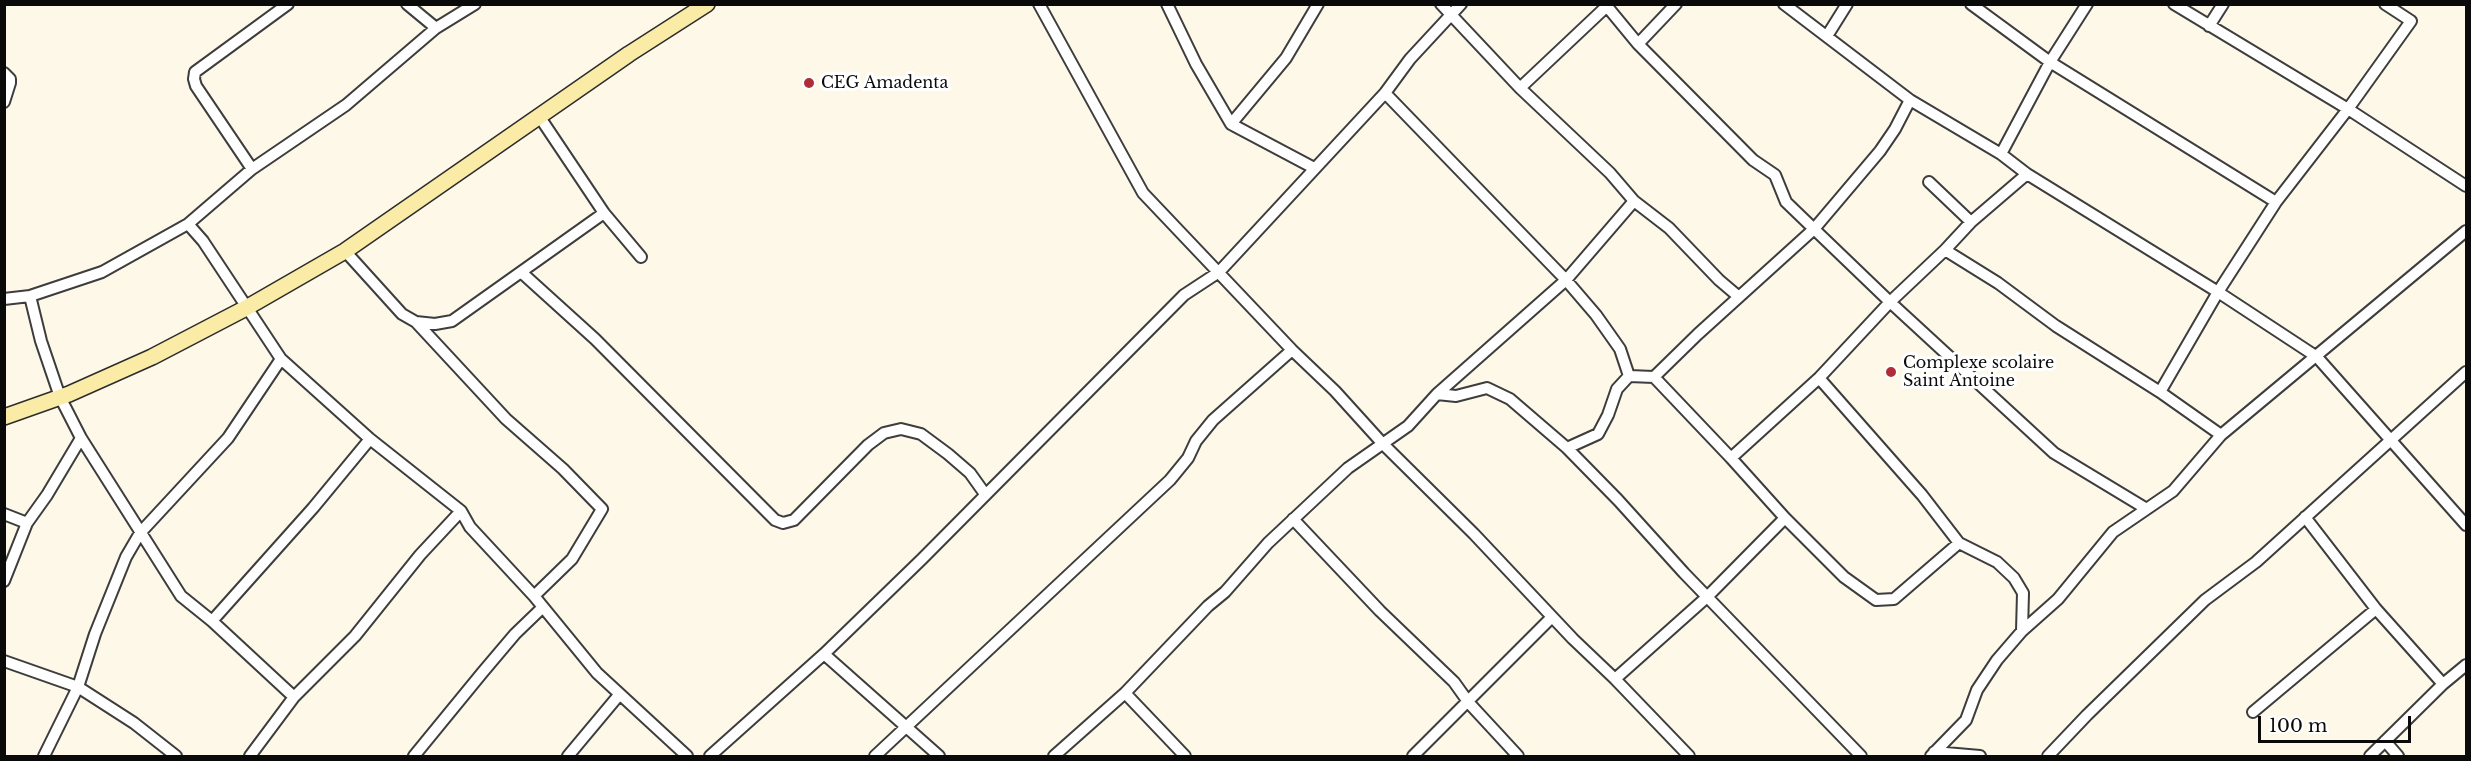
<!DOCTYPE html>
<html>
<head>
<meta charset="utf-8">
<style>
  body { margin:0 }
  #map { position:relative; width:2471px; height:761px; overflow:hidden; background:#fef8e8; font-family:"Libre Baskerville",serif }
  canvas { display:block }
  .frame { position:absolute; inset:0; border:6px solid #0a0a0a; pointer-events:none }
  .scale { position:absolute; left:2258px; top:716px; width:153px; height:27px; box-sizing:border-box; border:3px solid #0a0a0a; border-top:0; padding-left:8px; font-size:18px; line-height:21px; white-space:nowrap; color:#0a0a0a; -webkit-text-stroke:4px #fff; paint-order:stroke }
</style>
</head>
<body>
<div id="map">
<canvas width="2471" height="761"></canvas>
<div class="frame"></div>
<div class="scale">100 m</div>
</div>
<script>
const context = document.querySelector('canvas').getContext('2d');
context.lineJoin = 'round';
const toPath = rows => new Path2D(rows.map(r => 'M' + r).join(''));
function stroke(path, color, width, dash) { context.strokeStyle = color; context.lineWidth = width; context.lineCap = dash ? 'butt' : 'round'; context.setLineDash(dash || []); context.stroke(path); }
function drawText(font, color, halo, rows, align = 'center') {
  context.font = font + ' "Libre Baskerville",serif'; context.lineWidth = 6; context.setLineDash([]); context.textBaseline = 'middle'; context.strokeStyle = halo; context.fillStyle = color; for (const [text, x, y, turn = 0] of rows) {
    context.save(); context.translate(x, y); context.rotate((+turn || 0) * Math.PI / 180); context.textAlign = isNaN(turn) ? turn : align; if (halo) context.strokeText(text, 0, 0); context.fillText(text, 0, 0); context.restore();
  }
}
const street = toPath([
  [407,4,436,28],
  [1039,4,1143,193,1292,350,1335,391,1383,444,1474,534,1573,639,1615,679,1689,756],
  [1167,4,1196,64,1231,124,1314,168],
  [1441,4,1520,88,1610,173,1634,201,1669,228,1719,280,1739,297],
  [1605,4,1638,44,1753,160,1775,175,1786,202,1814,229,1880,151,1895,129,1910,100],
  [1784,4,1910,100,2001,154,2027,174,2218,292,2317,357,2466,525],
  [1971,4,2050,62,2276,202],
  [2174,4,2348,109,2466,186],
  [2209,26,2223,4],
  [1827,36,1847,4],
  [1638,44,1676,4],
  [4,73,10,79,10,83,4,102],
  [1520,88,1607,6],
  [1385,93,1566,280,1596,315,1620,349,1629,376],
  [539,116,604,213,641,257],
  [1231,124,1286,58,1318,4],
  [2001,154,2050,62,2087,4],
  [252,169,196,86,194,79,195,72,288,4],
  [1929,182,1971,222],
  [188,224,203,241,281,359,370,439,461,511,470,527,534,596,597,673,687,756],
  [1945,250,1998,283,2056,326,2160,392,2221,435],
  [345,251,402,314,416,322,435,324,452,321,604,213],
  [521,272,595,339,775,520,783,523,794,520,868,445,884,433,901,429,921,434,948,454,970,473,985,494],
  [30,296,41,341,60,397,81,438,181,596,212,621,294,697],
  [4,299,30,296,102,272,188,224,252,169,346,105,436,28,475,4],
  [416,322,506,419,563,469,602,509,572,559,534,596],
  [1654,377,1698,334,1814,229,1890,302,2054,453,2145,508],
  [1819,378,1922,495,1959,543,1997,562,2014,578,2023,593,2022,631],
  [2160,392,2218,292,2276,202,2348,109,2411,21,2385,4],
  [1437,394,1566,280,1634,201],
  [1567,448,1598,434,1608,415,1617,389,1629,376,1654,377,1731,458,1819,378,1890,302,1945,250,1971,222,2027,174],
  [4,514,27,523],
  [2305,517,2376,609,2443,684,2466,665],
  [1785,518,1844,577,1876,600,1894,599,1959,543],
  [1293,519,1380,611,1454,682,1469,703,1518,756],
  [4,581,27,523,47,495,81,438],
  [212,621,313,508,370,439],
  [824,654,939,756],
  [4,661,78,687,134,723,176,756],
  [1615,679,1707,597,1785,518,1731,458],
  [1125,693,1185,756],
  [2253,712,2376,609],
  [2385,741,2398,756],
  [1934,752,1980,756],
  [44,756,78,687,95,634,126,557,140,533,228,438,281,359],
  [250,756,294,697,355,636,420,555,461,511],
  [414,756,482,673,515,634,543,607],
  [568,756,619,695],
  [710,756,824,654,922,559,1184,295,1219,272,1385,93,1410,59,1461,4],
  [875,756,1170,480,1188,458,1196,441,1213,420,1292,350],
  [1054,756,1125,693,1208,606,1225,592,1268,543,1348,468,1408,426,1437,394,1456,396,1487,388,1510,399,1567,448,1618,500,1684,573,1861,756],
  [1413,756,1552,617],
  [1931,756,1966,720,1977,690,1997,660,2022,631,2058,599,2113,532,2173,491,2221,435,2466,231],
  [2048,756,2087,715,2205,600,2256,562,2466,372],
  [2370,756,2443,684]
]);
const secondary = toPath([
  [4,417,69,394,152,357,246,308,345,251,629,54,707,4]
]);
stroke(street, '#3d3d3d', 14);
stroke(secondary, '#2c2c2c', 18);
stroke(street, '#fff', 10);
stroke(secondary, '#faeca7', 15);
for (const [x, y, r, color] of [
  [809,83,6,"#b02c39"],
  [1891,372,6,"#b02c39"]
]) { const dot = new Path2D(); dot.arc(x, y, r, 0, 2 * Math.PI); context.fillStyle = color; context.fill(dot); stroke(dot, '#fff', 2); }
drawText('16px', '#0a0a0a', '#fff', [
  ["CEG Amadenta",821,83],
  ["Complexe scolaire",1903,363],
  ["Saint Antoine",1903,381]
], 'left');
</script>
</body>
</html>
